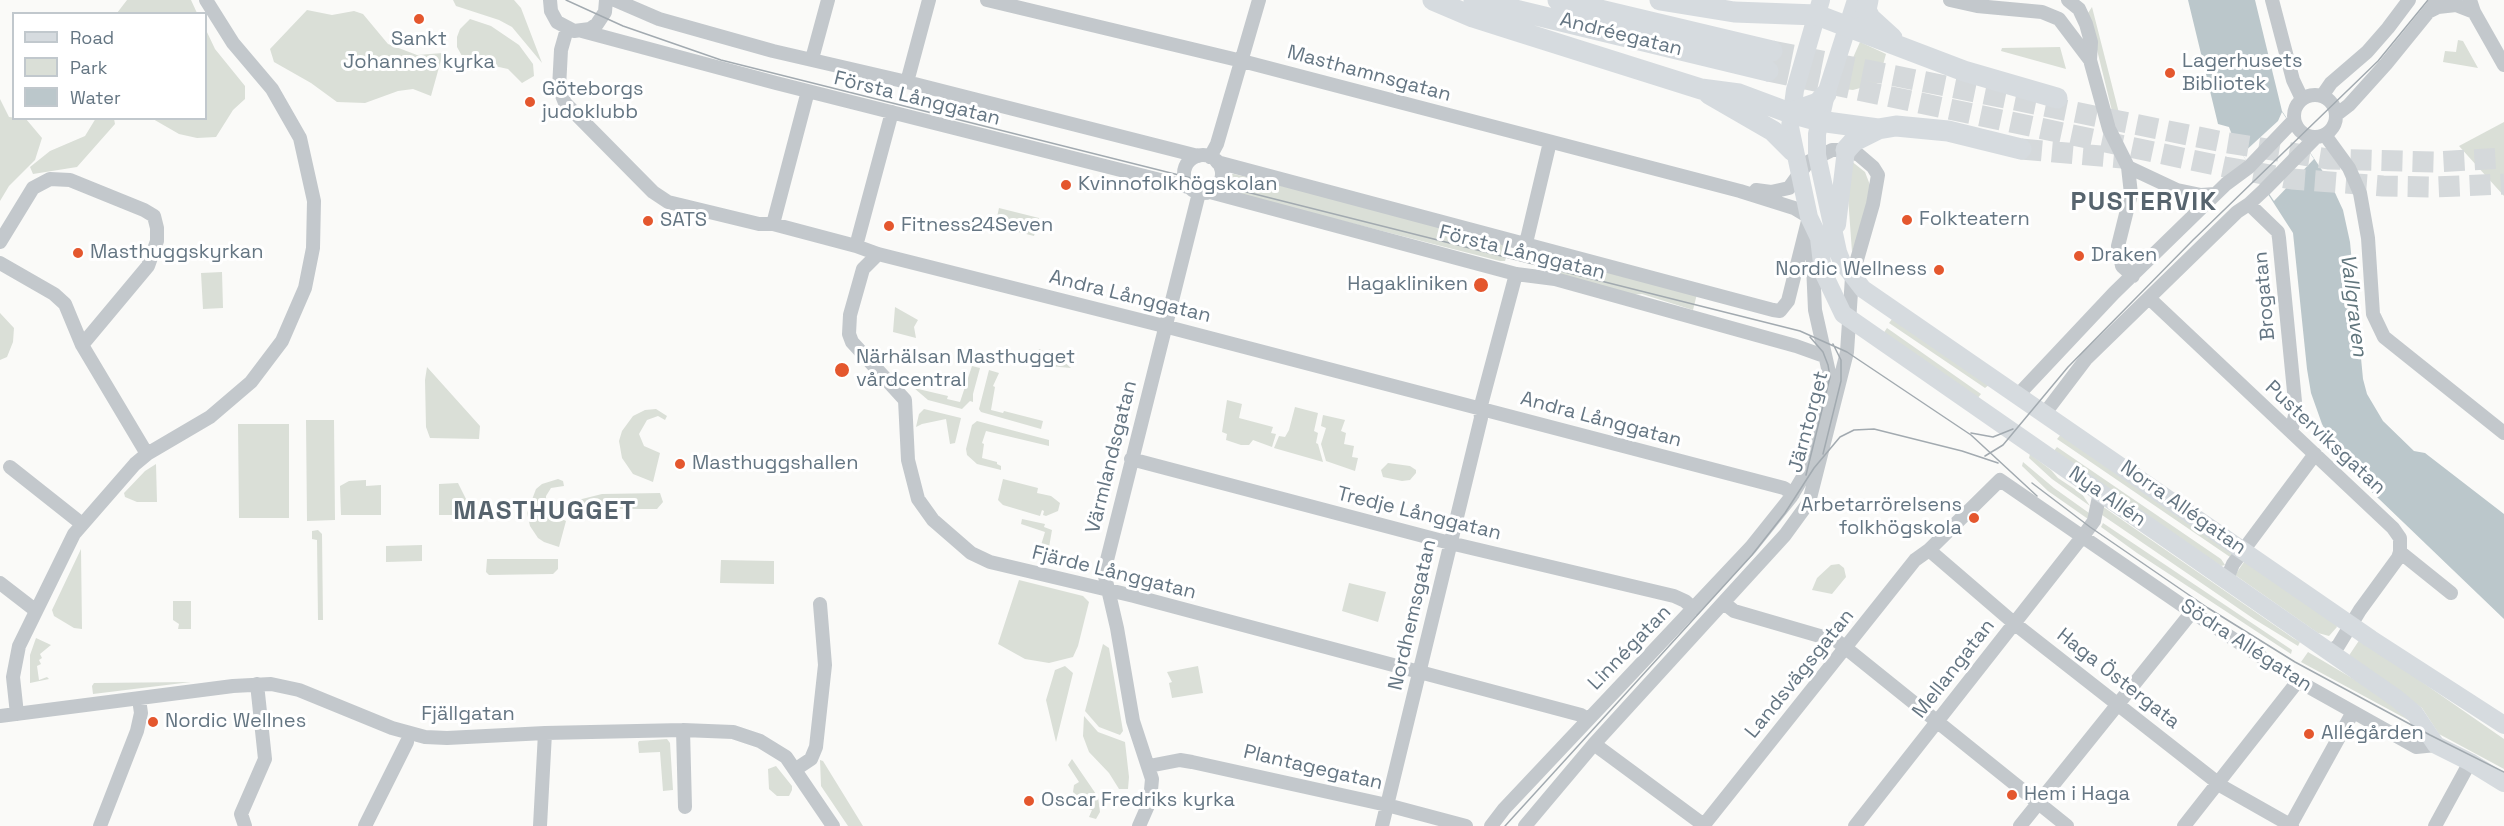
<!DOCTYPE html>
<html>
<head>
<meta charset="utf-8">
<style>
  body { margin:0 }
  #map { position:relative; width:2504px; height:826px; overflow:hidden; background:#fafaf8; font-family:"Space Grotesk",sans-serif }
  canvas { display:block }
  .legend { position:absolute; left:12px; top:12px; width:195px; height:108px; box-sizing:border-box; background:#fff; border:2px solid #c1c8cd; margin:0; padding:8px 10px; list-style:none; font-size:18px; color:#657683 }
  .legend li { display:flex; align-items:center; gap:12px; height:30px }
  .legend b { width:30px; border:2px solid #c1c8cd }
</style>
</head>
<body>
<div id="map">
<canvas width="2504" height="826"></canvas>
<ul class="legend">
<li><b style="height:8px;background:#d6dbdf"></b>Road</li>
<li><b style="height:16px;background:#dadfd7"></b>Park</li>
<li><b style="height:16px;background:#bbc7cb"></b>Water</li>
</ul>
</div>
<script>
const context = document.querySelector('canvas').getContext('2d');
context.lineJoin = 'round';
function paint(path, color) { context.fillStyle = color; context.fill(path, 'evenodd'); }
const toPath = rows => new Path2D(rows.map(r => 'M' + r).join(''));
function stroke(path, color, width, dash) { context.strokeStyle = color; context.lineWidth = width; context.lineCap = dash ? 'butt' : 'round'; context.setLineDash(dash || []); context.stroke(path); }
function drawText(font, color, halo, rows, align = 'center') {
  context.font = font + ' "Space Grotesk",sans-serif'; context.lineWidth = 6; context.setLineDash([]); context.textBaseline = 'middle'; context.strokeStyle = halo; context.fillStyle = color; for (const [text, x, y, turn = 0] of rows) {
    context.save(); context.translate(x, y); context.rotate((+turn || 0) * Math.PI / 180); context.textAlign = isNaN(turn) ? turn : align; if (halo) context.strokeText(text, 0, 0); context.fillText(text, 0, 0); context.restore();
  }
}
paint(toPath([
  [127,0,191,0,197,13,117,13],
  [453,0,514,0,521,8,542,63,512,27,499,20,456,6],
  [2092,7,2119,113,2113,115,2088,13],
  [307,10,332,15,354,11,363,14,388,44,417,55,443,53,431,96,413,89,398,91,365,103,337,102,311,83,274,62,270,49],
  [470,19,491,26,519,45,533,64,534,76,522,83,508,69,467,60,462,56,457,47,457,37,460,29],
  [206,30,215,49,245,86,245,99,233,110,216,137,197,138,179,134,153,119,206,118],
  [2458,40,2463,41,2478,68,2443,62,2445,51,2456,52],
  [1860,42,1886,54,1878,83,1853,90,1844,89,1852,60],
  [2060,47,2066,69,2001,51,2002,48],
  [0,99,9,117,26,119,42,138,35,160,9,186,0,201],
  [96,118,114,119,115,124,77,167,33,174,30,167,50,151,85,136],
  [2504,122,2504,196,2459,146],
  [1850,160,1865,172,1870,185,1864,218,1852,252,1847,183],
  [1228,174,1234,174,1498,240,1508,248,1506,258,1505,261,1500,261,1233,193,1227,191,1224,186],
  [999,208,1039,218,1034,236,995,226],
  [1550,253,1697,294,1693,310,1642,294,1629,295,1545,273],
  [222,272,223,308,203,309,201,273],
  [895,307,918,320,914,327,916,338,893,332],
  [0,313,14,328,13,342,7,357,0,360],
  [1893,318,1990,384,1985,388,1889,323],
  [1887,328,1981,394,1977,399,1883,334],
  [1039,349,1061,359,1071,368,1037,365,1035,364],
  [972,366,980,368,973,394,973,402,970,401,962,409,928,400,914,388,948,396,947,399,960,402],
  [427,367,480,426,479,439,430,438,426,427,425,380],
  [989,370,999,373,993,386,995,387,991,410,1003,413,1004,411,1043,421,1041,429,981,412,979,409],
  [1227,400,1242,404,1239,418,1273,427,1271,433,1276,434,1272,447,1253,440,1249,445,1241,445,1226,440,1227,434,1222,432],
  [1295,407,1318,413,1314,431,1318,433,1316,443,1318,444,1323,462,1274,448,1279,436,1285,437,1289,430],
  [656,409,667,416,665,420,658,416,647,420,639,434,644,446,660,453,653,482,633,474,622,458,619,441,622,431,633,416,645,410],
  [924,409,961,418,955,443,950,444,946,419,922,424,916,427,919,414],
  [1323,415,1345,420,1341,431,1346,433,1344,444,1354,446,1352,457,1358,458,1355,471,1326,461,1321,444,1326,428,1321,426],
  [306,420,334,420,335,520,307,521],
  [977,421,1049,440,1049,446,986,431,982,443,984,444,982,458,997,462,997,464,1001,466,1001,470,977,464,967,455,966,449,972,425],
  [238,424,289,424,289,518,239,518],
  [2063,432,2235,550,2230,557,2057,439],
  [2057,447,2221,559,2225,565,2221,566,2053,452],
  [2030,454,2051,470,2058,478,2082,494,2090,506,2052,479,2029,458],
  [2023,462,2054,488,2089,513,2088,519,2048,491,2022,466],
  [1388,463,1410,466,1416,470,1416,473,1410,480,1402,481,1383,477,1381,470],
  [156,464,157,502,137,502,125,497,124,493,145,471],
  [558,479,563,481,564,486,551,488,546,496,546,504,552,514,566,521,559,547,544,542,538,538,530,526,527,513,536,489,542,484],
  [1003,479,1038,488,1037,493,1051,496,1060,503,1058,511,1046,516,1043,515,1044,511,1042,510,1040,516,1003,505,998,500],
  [366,480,366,486,381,485,381,515,341,515,340,486,349,481],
  [458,483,467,501,467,515,439,515,439,484],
  [660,493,663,502,657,509,590,509,581,506,578,500,602,494],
  [2102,506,2293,638,2300,642,2298,646,2254,619,2102,515],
  [1022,519,1045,524,1044,527,1052,530,1047,559,1035,556,1038,555,1045,532,1021,524],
  [2103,523,2292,650,2291,654,2137,553,2101,527],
  [318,530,322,534,323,620,318,620,317,540,312,539,312,531],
  [422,545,422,561,386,562,386,546],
  [81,549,82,629,74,628,54,616,52,610],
  [487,559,558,559,558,569,553,574,489,575,486,572],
  [2246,559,2335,622,2337,627,2329,636,2318,633,2235,575],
  [721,560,774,561,774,584,720,583],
  [1839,564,1844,568,1846,577,1832,594,1812,590,1817,578,1831,565],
  [1019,580,1083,596,1089,602,1078,646,1073,657,1049,663,1025,659,998,644],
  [1349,583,1386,592,1378,622,1342,611],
  [173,601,191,601,191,629,178,629,179,624,173,620],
  [36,638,51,645,40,654,42,658,39,660,41,664,37,666,39,680,47,677,49,679,30,683,30,655],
  [2360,639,2504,739,2504,769,2439,734,2422,708,2348,657],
  [1103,644,1109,648,1123,731,1120,735,1099,727,1085,711],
  [2308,652,2394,703,2412,722,2301,662],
  [1065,666,1073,673,1056,742,1046,700,1055,670],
  [1198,666,1203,693,1172,698,1169,683,1172,682,1167,672],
  [191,682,93,694,92,686,94,683],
  [1084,716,1098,732,1125,742,1129,777,1128,789,1119,789,1109,773,1089,752,1083,736],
  [667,739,670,743,673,790,663,791,660,752,639,753,638,743,639,741],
  [1072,759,1098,797,1100,812,1096,819,1089,817,1092,810,1085,808,1087,806,1085,807,1083,800,1077,802,1077,800,1076,802,1070,799,1071,794,1075,794,1073,792,1074,785,1079,782,1068,765],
  [820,760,823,761,863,826,848,826,821,786],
  [776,766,792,786,792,790,789,796,777,796,769,789,768,769]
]), '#dadfd7');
paint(toPath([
  [2188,0,2255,0,2282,111,2330,182,2343,210,2350,242,2363,379,2367,394,2383,421,2414,451,2425,453,2504,514,2504,619,2353,474,2336,451,2322,424,2311,393,2307,369,2293,233,2235,143,2229,127,2218,124]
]), '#bbc7cb');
paint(toPath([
  [2282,112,2314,159,2274,201,2242,154,2278,121]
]), '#fafaf8');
stroke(toPath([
  [1772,51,2223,142,2328,159,2434,162,2504,158],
  [1768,71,2225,167,2292,179,2383,186,2435,187,2504,184],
  [2021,149,2123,158]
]), '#d5d9db', 21, [21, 10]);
stroke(toPath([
  [550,0,551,11,557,22,574,31,590,29,597,24,605,12,606,0],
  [615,0,659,19,773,51,907,82,1198,156],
  [987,0,1242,61,1740,191,1794,208,1809,217,1788,301,1780,311,1773,310,1217,162],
  [1950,0,1977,6,2042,12,2059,19,2090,60],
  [2068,0,2079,9,2086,24,2091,42,2090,60,2109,129,2128,167,2131,194,2118,246,2122,266,2133,276],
  [2272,0,2293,80,2302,99],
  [2470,0,2474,12,2504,65],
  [2428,12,2438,7,2456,5,2474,12],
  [567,29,561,50,559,88,565,103,653,192,668,202,759,224,773,224,856,246,878,254,1164,326,1784,488,1793,494],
  [582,31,776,83,1188,187],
  [812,59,828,0],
  [907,82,929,0],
  '2294 116a21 21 0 1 1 42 0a21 21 0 1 1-42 0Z',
  [2322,96,2331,83,2367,52,2388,28,2409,0],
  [2336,115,2349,105,2386,64,2438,0],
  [2325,135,2349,168,2360,193,2368,238,2373,314,2384,337,2504,433],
  '1184 174a19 19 0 1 1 38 0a19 19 0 1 1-38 0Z',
  [1210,157,1217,144,1259,0],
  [2128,167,2177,190,2201,195,2215,194],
  [1210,192,1516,274,1555,279,1796,346,1824,356],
  [2249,204,2278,232,2279,238,2296,412,2291,431],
  [773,224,808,91],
  [0,242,33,188,50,179,70,180,144,210,154,216,157,228,157,241,148,266,82,345],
  [1526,243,1550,142],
  [856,246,892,112],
  [878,254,863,269,850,315,849,334,852,342,905,400,908,460,918,499,933,520,971,553,990,562,1134,596,1581,715,1588,719],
  [0,263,54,294,65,304,82,345,147,454],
  [2149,298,2393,528,2400,538,2400,552,2398,558,2360,610,2338,646,2330,651,2323,649],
  [2018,395,2114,293,2226,184,2249,167,2294,120],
  [2045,413,2086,359,2237,212,2249,204,2264,190,2316,137],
  [1131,459,1450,543,1674,596,1685,601,1694,609],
  [10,467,82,524],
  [1929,550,2015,624,2223,787,2292,826],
  [2400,552,2451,593],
  [2226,581,2233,564,2315,454],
  [0,583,35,610],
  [1724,603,1734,611,1837,641,2067,826],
  [17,714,13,677,19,646,74,534,135,464,147,454,210,417,251,382,282,341,305,288,313,248,314,201,300,138,272,89,233,43,206,0],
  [0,716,233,686,271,684,299,690,392,728,425,737,447,738,545,733,683,730,733,732,760,741,786,757,833,826],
  [683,730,685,807],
  [1594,744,1705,826],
  [1149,766,1180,760,1192,762,1387,805,1466,826],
  [796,769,811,759,816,747,825,665,820,604],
  [100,826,137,731,141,713,139,699],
  [245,826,241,814,265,759,257,684],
  [365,826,407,742],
  [540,826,545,733],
  [1139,826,1150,801,1152,779,1133,721,1117,628,1104,572,1199,193],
  [1382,826,1481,418,1480,409,1516,274],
  [1491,826,1504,809,1751,547,1791,497,1807,470,1830,377,1815,310,1812,243],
  [1525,826,1594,744,1785,535,1809,502,1847,352,1852,277,1873,204,1878,175,1873,167,1859,155,1846,150,1832,150,1808,162,1789,188,1771,192,1756,190],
  [1703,826,1915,560,1929,550,2000,480,2192,612,2298,681,2416,747,2436,745],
  [1855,826,2086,532,2094,521,2100,492],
  [2020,826,2192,612],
  [2184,826,2298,681],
  [2290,826,2353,712],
  [2435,826,2470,762]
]), '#c3c8cc', 14);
stroke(toPath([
  [1821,0,1795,90,1790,127,1809,217,1819,238,1823,272,1843,314,2396,698,2415,714,2436,745,2470,762,2504,783],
  [1856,0,1826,94,1817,134,1817,155,1838,252,1842,262,1863,289,2371,639,2504,725],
  [1837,225,1846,150]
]), '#d6dbdf', 18);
stroke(toPath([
  [1433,0,1473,17,1517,31,1701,89,1739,94,1790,113,1819,121,1878,129,1896,126,1948,131,2021,149],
  [1474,0,1768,71],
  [1558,0,1772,51],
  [1660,0,1734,12,1817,15,1964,71,2057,98],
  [1868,0,1866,10,1870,18,1892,38],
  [1709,94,1773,131,1793,151],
  [1790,113,1818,103,1826,94],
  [1846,150,1854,141,1878,129]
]), '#d6dbdf', 21);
stroke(toPath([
  [566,0,623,26,721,60,1800,331,1847,352,1971,435,2037,496],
  [1971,433,1993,437,2013,429],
  [1823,454,1841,381,1841,360,1833,344],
  [1985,456,2003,445,2068,367,2193,240,2378,61,2428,0],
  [1806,475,1830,377,1828,365,1823,352,1810,337],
  [2032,483,2090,527,2208,608,2295,662,2430,735,2504,772],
  [1505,826,1752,555,1785,513,1814,468,1840,437,1854,430,1874,429,1962,451,1998,463]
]), '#a2aab0', 1.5);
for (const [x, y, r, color] of [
  [419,19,6,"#e4572e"],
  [2170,73,6,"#e4572e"],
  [530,102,6,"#e4572e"],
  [1066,185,6,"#e4572e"],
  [1907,220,6,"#e4572e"],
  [648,221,6,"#e4572e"],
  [889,226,6,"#e4572e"],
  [78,253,6,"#e4572e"],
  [2079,256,6,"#e4572e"],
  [1939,270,6,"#e4572e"],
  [1481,285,8,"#e4572e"],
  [842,370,8,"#e4572e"],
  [680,464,6,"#e4572e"],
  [1974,518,6,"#e4572e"],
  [153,722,6,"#e4572e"],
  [2309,734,6,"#e4572e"],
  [2012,795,6,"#e4572e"],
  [1029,801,6,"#e4572e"]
]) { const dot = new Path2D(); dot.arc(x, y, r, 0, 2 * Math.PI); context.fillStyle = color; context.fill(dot); stroke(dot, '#fff', 2); }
drawText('20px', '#657683', '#fff', [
  ["Andréegatan",1621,35,14],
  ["Masthamnsgatan",1369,74,15],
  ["Första Långgatan",917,99,14],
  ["Första Långgatan",1522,253,14],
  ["Brogatan",2265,296,-95],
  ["Andra Långgatan",1130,297,14],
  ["Andra Långgatan",1601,420,15],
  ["Järntorget",1809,422,-75],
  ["Pusterviksgatan",2325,438,43],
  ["Värmlandsgatan",1112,457,-76],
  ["Nya Allén",2107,497,35],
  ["Norra Allégatan",2183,508,35],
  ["Tredje Långgatan",1419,514,14],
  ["Fjärde Långgatan",1114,573,14],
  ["Nordhemsgatan",1413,615,-77],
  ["Södra Allégatan",2246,646,33],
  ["Linnégatan",1630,648,-46],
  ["Mellangatan",1954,669,-52],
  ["Landsvägsgatan",1800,674,-51],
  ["Haga Östergata",2118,679,38],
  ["Fjällgatan",468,715],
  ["Plantagegatan",1313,768,13]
]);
drawText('20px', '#657683', '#fff', [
  ["Sankt",419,40,"center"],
  ["Johannes kyrka",419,63,"center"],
  ["Lagerhusets",2182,62],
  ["Bibliotek",2182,85],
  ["Göteborgs",542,90],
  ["judoklubb",542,113],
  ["Kvinnofolkhögskolan",1078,185],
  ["Folkteatern",1919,220],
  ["SATS",660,221],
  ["Fitness24Seven",901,226],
  ["Masthuggskyrkan",90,253],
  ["Draken",2091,256],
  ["Nordic Wellness",1927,270,"right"],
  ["Hagakliniken",1468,285,"right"],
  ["Närhälsan Masthugget",856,358],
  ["vårdcentral",856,381],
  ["Masthuggshallen",692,464],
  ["Arbetarrörelsens",1962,506,"right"],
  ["folkhögskola",1962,529,"right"],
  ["Nordic Wellnes",165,722],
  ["Allégården",2321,734],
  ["Hem i Haga",2024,795],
  ["Oscar Fredriks kyrka",1041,801]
], 'left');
drawText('italic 21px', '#60757c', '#fff', [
  ["Vallgraven",2353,305,83]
]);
context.letterSpacing = '1.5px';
drawText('bold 26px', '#57646e', '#fff', [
  ["PUSTERVIK",2144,203],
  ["MASTHUGGET",545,512]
]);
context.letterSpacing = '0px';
</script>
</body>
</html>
